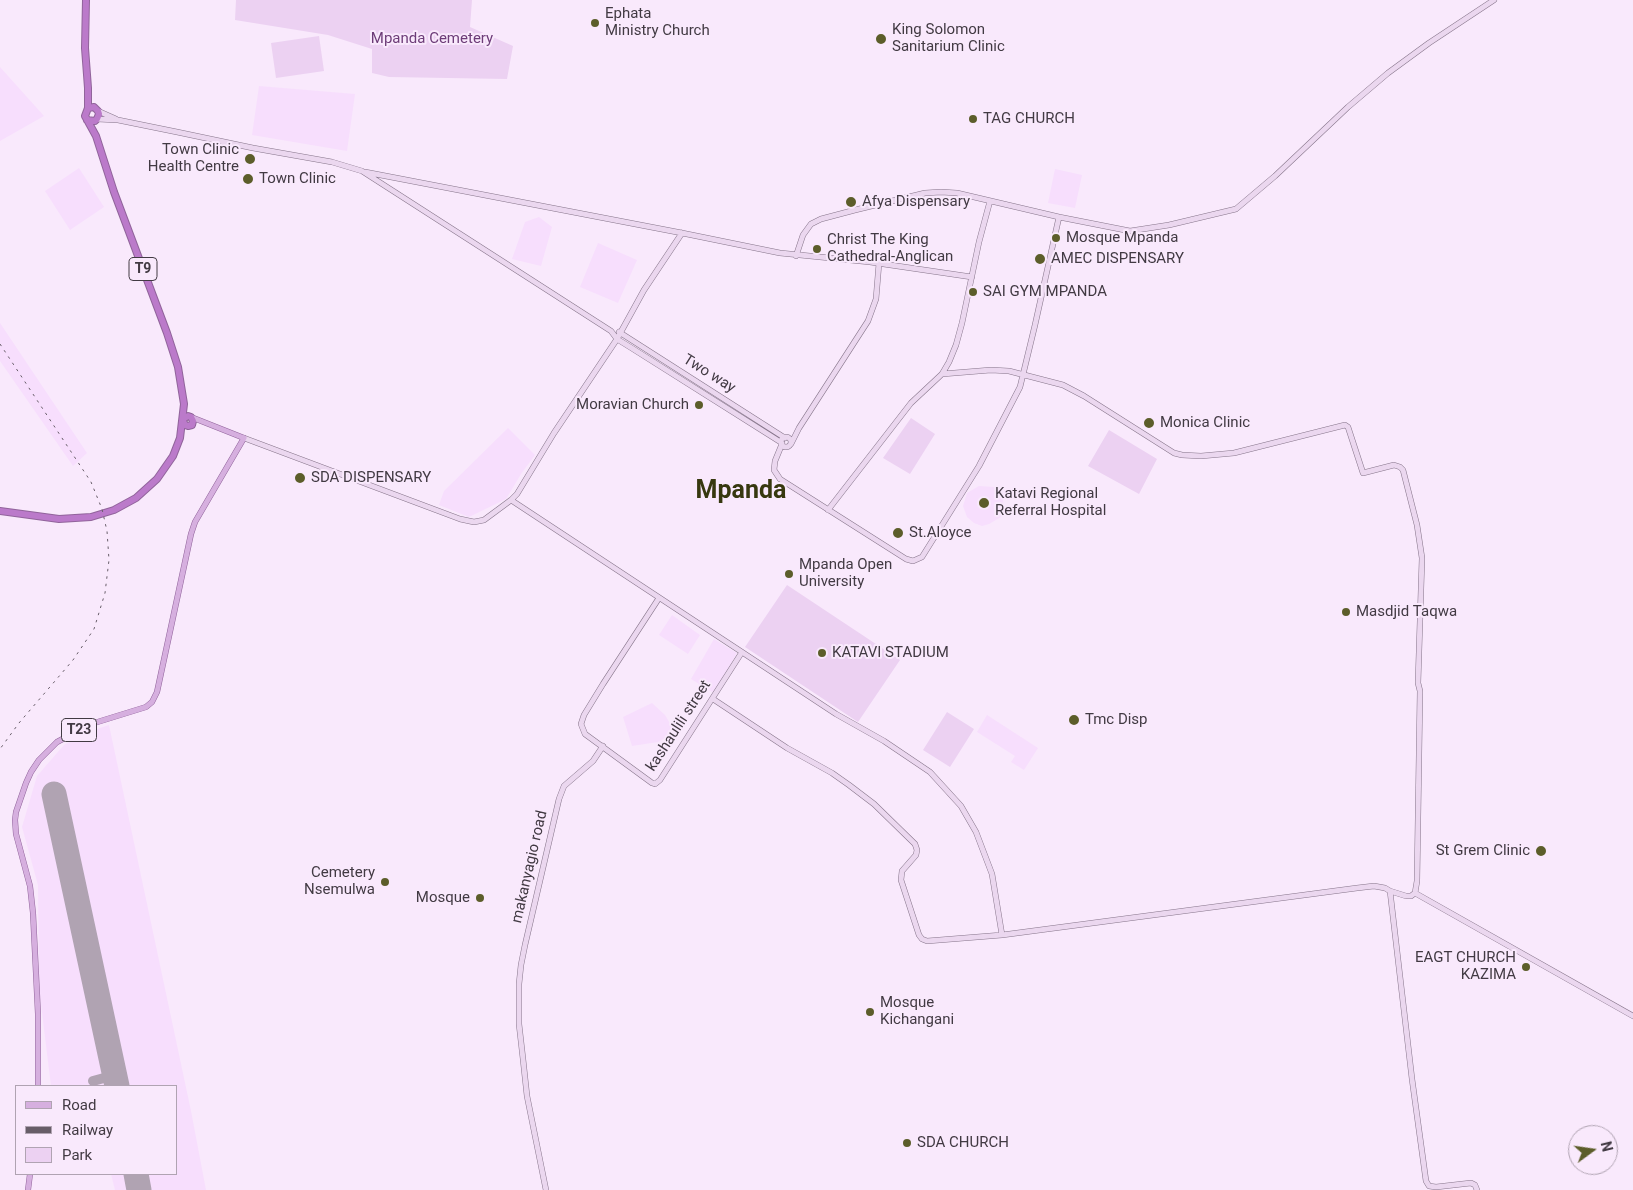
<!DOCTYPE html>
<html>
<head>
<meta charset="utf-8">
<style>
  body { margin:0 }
  #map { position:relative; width:1633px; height:1190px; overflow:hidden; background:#f9e9fc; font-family:Roboto,sans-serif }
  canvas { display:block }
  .legend { position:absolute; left:15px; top:1085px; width:162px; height:90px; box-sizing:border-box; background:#f9e9fc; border:1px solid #b0a3b2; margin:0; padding:6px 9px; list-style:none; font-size:15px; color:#423a43 }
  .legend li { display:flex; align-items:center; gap:10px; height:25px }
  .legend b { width:25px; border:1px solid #b0a3b2 }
  .north { position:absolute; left:1568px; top:1125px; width:50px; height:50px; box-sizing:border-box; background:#f9e9fc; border:1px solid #b0a3b2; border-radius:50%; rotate:76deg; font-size:14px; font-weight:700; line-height:20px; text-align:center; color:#423a43 }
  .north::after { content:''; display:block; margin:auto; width:18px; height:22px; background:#5c5d2a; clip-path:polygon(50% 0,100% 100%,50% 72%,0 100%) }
</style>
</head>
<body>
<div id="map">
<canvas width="1633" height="1190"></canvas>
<ul class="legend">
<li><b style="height:6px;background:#d6afdf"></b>Road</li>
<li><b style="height:6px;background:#675d68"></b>Railway</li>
<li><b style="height:14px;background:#ecd1f2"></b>Park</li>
</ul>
<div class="north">N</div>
</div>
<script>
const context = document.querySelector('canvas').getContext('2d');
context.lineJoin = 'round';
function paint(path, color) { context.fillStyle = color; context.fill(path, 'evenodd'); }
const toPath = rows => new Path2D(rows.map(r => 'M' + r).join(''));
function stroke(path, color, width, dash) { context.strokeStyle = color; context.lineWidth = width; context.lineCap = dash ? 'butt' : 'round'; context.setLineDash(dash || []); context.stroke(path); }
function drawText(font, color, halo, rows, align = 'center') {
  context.font = font + ' Roboto,sans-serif'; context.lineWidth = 4; context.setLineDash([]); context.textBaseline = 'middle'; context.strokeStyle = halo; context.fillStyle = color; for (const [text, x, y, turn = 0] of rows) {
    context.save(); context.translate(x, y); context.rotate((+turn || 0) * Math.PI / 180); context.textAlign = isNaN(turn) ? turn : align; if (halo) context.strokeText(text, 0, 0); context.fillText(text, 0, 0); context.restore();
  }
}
paint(toPath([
  [0,67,44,116,0,141],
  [259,86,355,94,347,151,252,135],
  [79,168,104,207,70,230,45,191],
  [1055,169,1082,175,1075,208,1048,203],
  [539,217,552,227,541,266,512,259,525,222],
  [598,243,637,260,618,303,580,287],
  [0,323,87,453,73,466,0,361],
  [508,428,535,455,521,474,506,499,469,517,439,505,444,491],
  [979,486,994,487,1003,500,1004,508,1001,517,989,524,982,526,974,523,967,517,963,506,967,493],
  [672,615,700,635,688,654,659,635],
  [714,639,737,653,714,693,691,679],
  [652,703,665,715,675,732,658,742,632,746,623,717],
  [987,715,1038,748,1024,770,1011,762,1015,756,977,732],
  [109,725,191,1111,206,1190,115,1190,111,1174,176,1174,176,1086,51,1086,39,988,38,885,22,827,37,776,64,745,88,732]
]), '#f7defd');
paint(toPath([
  [236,0,472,0,470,27,513,46,507,79,389,77,372,73,372,49,328,35,235,20],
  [319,36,324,71,276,78,271,43],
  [911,418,935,434,910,474,883,458],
  [1109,430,1157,459,1139,494,1088,466],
  [787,585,900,660,858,722,745,647],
  [947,712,974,729,950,767,923,750]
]), '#ecd1f2');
stroke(toPath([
  [93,1081,115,1075]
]), '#b0a3b2', 10);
stroke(toPath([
  [54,794,117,1086],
  [136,1174,139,1190]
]), '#b0a3b2', 25);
const secondary = toPath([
  [98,111,116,119],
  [97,119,118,120,177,132,253,148,332,162,362,171,611,331,617,339,630,347,782,443],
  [365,172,682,233,780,253,870,262,972,277],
  [796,256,803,235,811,224,821,219,855,210,925,193,941,192,957,193,1059,217,1130,231,1169,225,1236,209,1275,176,1348,107,1388,73,1429,43,1494,0],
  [619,332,785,438],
  '781 442a5 5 0 1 1 10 0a5 5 0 1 1-10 0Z',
  [244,438,460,519,474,522,484,520,511,500,517,494,554,433,617,339,644,290,682,233],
  [782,444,775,461,774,470,780,479,906,559,913,561,922,557,979,466,1020,387,1035,325,1059,217],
  [791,444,799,428,868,321,876,299,879,263],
  [511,500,836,714,884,741,930,772,961,806,976,832,992,874,1002,935],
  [828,510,911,403,942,374,949,362,956,345,962,323,979,242,990,201],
  [659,598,603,684,584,715,581,724,585,734,652,783,655,784,660,780,742,652],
  [713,699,787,748,832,773,849,785,874,804,915,844,917,850,916,855,902,871,901,880,919,935,922,939,927,941,1002,935,1357,888,1374,886,1385,888,1390,891,1406,896,1411,896,1415,893,1417,881,1420,691,1418,683,1422,558,1417,525,1403,470,1400,467,1394,465,1363,473,1348,427,1345,425,1234,453,1201,456,1182,455,1174,453,1084,396,1063,385,1009,371,991,370,942,374],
  [1390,891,1412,1079,1426,1181,1429,1186,1436,1187,1471,1183,1475,1185,1477,1190],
  [1415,893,1633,1016],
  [546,1190,527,1096,523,1059,519,1024,519,984,521,965,525,945,559,799,564,786,593,761,603,746]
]);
const primary = toPath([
  [38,1086,38,1014,33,913,30,886,16,834,15,820,16,812,26,783,31,772,39,760,57,742,91,724,146,707,152,702,157,692,191,534,195,522,244,438,191,417],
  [28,1190,30,1174]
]);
const highway = toPath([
  [87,120,95,121,97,119,99,114,98,111,94,107,88,108],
  [183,421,185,425,188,426,192,425,193,421,191,417,188,416,183,419],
  [0,511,59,519,91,517,114,510,136,498,157,479,173,456,180,438,184,404,178,367,167,333,114,192,96,136,85,116,88,108,88,88,85,48,86,0]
]);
stroke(secondary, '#86758a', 6);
stroke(primary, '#91649b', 6);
stroke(highway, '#91649b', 8);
stroke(secondary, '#ebd7ef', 5);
stroke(primary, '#d6afdf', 5);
stroke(highway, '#bb7aca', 6);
stroke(toPath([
  [0,344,91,482,102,509,107,531,109,560,105,593,94,629,73,660,19,723,0,749]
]), '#675d68', 1, [2.5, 5]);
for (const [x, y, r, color] of [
  [595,23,5,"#5c5d2a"],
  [881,39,6,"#5c5d2a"],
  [973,119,5,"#5c5d2a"],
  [250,159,6,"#5c5d2a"],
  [248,179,6,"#5c5d2a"],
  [851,202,6,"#5c5d2a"],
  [1056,238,5,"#5c5d2a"],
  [817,249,5,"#5c5d2a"],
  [1040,259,6,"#5c5d2a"],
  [973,292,5,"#5c5d2a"],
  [699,405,5,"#5c5d2a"],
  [1149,423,6,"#5c5d2a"],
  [300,478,6,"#5c5d2a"],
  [984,503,6,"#5c5d2a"],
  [898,533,6,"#5c5d2a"],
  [789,574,5,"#5c5d2a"],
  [1346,612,5,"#5c5d2a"],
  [822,653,5,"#5c5d2a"],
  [1074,720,6,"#5c5d2a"],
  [1541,851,6,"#5c5d2a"],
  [385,882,5,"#5c5d2a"],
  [480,898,5,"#5c5d2a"],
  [1526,967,5,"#5c5d2a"],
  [870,1012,5,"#5c5d2a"],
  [907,1143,5,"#5c5d2a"]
]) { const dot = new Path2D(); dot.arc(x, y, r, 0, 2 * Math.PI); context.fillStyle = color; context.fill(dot); stroke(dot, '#f9e9fc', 2); }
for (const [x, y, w] of [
  [143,269,28],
  [79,730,35]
]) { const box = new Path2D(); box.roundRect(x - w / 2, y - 11.5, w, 23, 4); context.fillStyle = '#f9e9fc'; context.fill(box); stroke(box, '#423a43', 1); }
drawText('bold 14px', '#423a43', null, [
  ["T9",143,269],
  ["T23",79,730]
]);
drawText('15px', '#423a43', '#f9e9fc', [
  ["Ephata",605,14],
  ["Ministry Church",605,31],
  ["King Solomon",892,30],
  ["Sanitarium Clinic",892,47],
  ["TAG CHURCH",983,119],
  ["Town Clinic",239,150,"right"],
  ["Health Centre",239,167,"right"],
  ["Town Clinic",259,179],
  ["Afya Dispensary",862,202],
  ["Mosque Mpanda",1066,238],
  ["Christ The King",827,240],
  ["Cathedral-Anglican",827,257],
  ["AMEC DISPENSARY",1051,259],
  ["SAI GYM MPANDA",983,292],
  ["Moravian Church",689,405,"right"],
  ["Monica Clinic",1160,423],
  ["SDA DISPENSARY",311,478],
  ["Katavi Regional",995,494],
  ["Referral Hospital",995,511],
  ["St.Aloyce",909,533],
  ["Mpanda Open",799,565],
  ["University",799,582],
  ["Masdjid Taqwa",1356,612],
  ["KATAVI STADIUM",832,653],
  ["Tmc Disp",1085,720],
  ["St Grem Clinic",1530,851,"right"],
  ["Cemetery",375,873,"right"],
  ["Nsemulwa",375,890,"right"],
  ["Mosque",470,898,"right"],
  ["EAGT CHURCH",1516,958,"right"],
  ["KAZIMA",1516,975,"right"],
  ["Mosque",880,1003],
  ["Kichangani",880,1020],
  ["SDA CHURCH",917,1143]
], 'left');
drawText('15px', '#6d3c78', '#f9e9fc', [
  ["Mpanda Cemetery",432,39]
]);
drawText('15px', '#423a43', '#f9e9fc', [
  ["Two way",709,374,32],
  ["kashaulili street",679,726,-57],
  ["makanyagio road",530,867,-77]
]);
drawText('bold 25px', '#37380f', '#f9e9fc', [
  ["Mpanda",741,492]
]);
</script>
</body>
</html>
